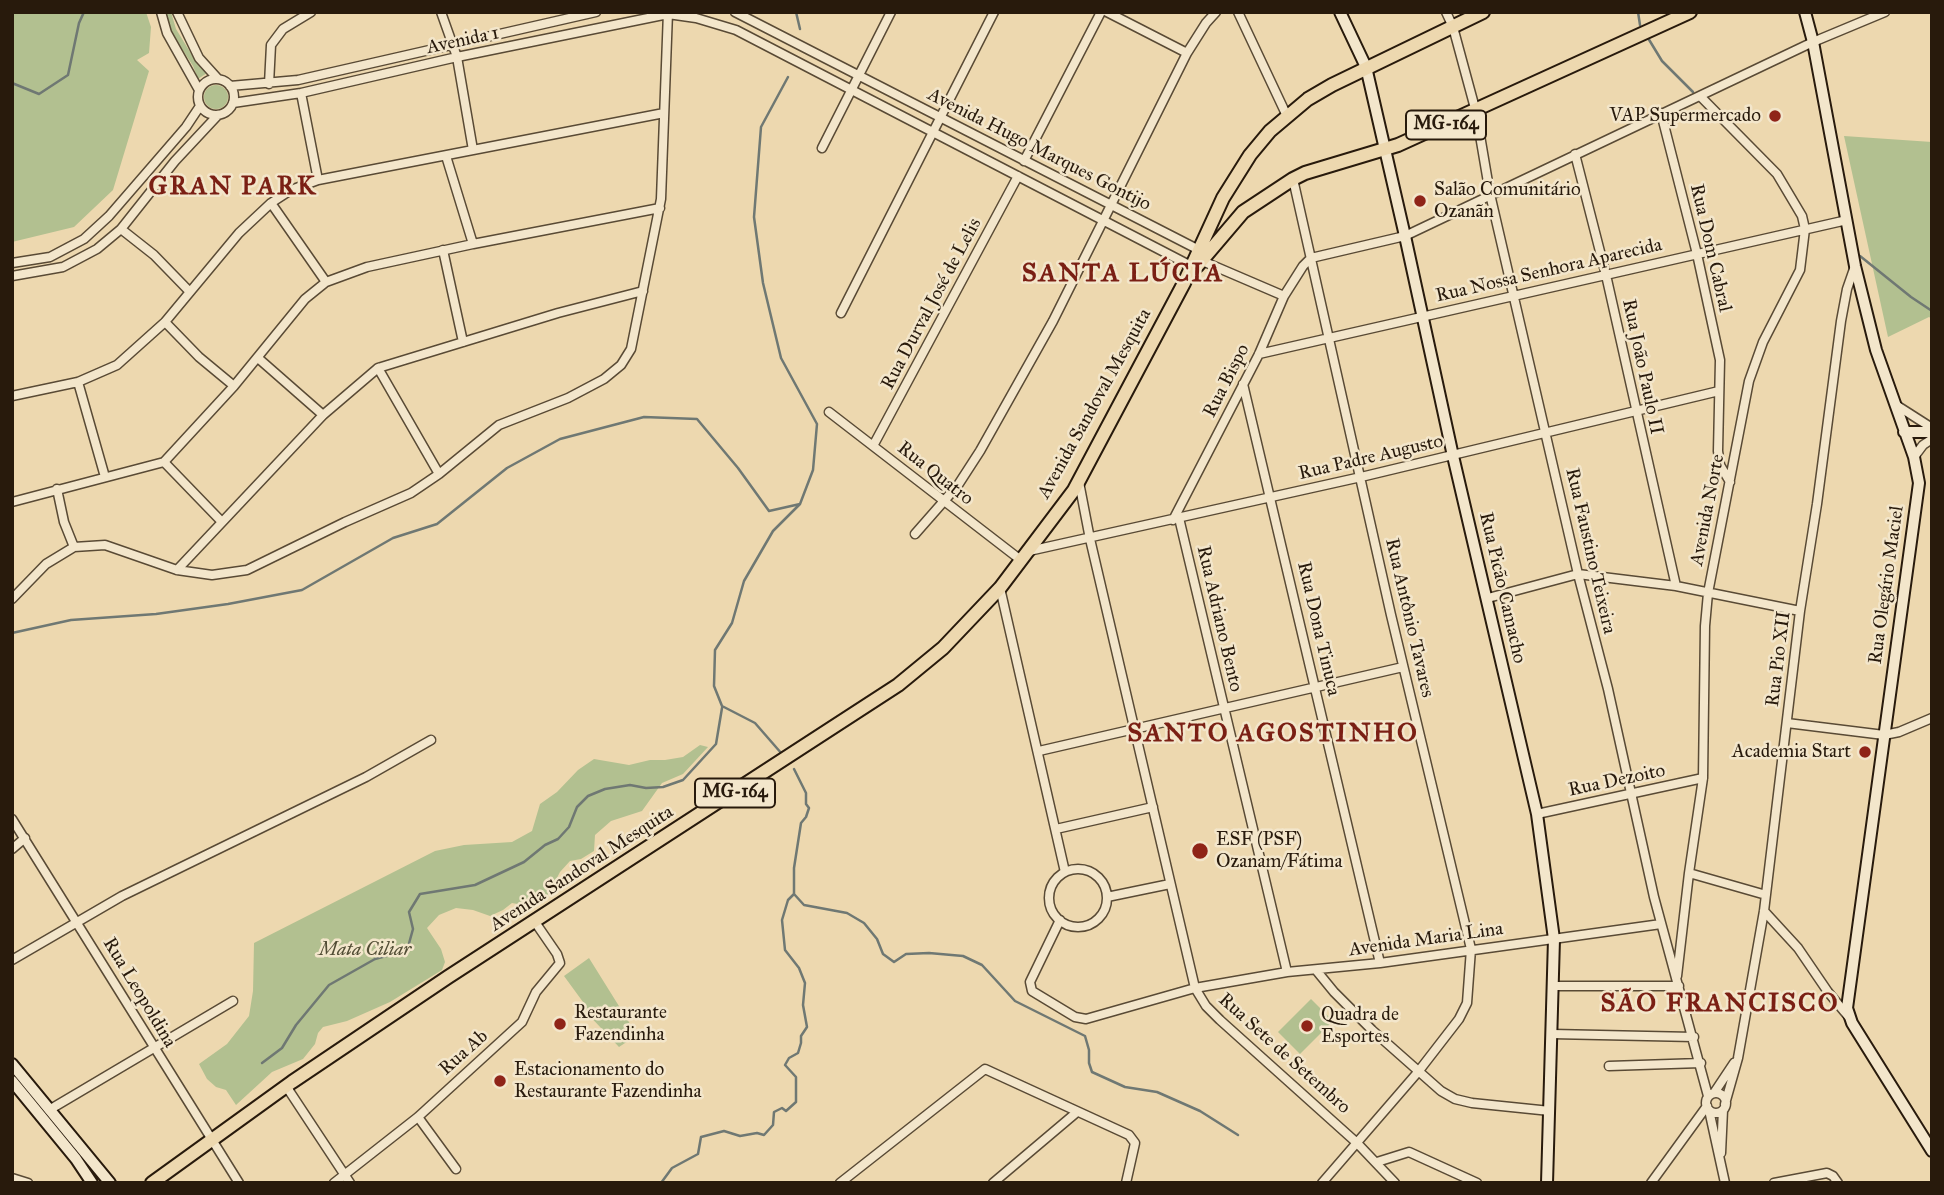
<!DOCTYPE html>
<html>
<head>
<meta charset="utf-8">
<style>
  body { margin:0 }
  #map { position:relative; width:1944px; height:1195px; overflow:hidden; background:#edd8af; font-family:"IM FELL Great Primer",serif }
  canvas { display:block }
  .frame { position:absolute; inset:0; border:14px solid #281a0c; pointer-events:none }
</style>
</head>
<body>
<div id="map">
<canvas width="1944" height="1195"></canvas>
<div class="frame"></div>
</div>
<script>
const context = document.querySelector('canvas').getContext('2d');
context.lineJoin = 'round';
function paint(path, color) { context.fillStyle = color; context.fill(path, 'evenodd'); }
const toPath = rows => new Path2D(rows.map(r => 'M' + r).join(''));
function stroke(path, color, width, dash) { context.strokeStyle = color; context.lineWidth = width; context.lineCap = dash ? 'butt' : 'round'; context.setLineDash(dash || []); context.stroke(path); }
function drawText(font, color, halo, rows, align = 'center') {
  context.font = font + ' "IM FELL Great Primer",serif'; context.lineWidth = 5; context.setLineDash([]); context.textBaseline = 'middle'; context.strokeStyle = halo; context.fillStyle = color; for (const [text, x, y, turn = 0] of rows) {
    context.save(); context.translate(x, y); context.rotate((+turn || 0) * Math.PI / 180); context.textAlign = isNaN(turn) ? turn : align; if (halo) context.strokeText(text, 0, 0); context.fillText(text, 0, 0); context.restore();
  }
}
paint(toPath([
  [12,12,146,12,151,27,149,53,137,60,149,71,113,190,74,227,12,242],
  [165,12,171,12,176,29,198,65,207,73,198,79,193,66,171,32],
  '204 97a12 12 0 1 1 24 0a12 12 0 1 1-24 0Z',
  [1844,136,1932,142,1932,319,1929,317,1888,337],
  [700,745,708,747,683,774,662,783,642,811,611,821,595,835,594,851,581,859,570,861,560,872,548,895,523,905,512,903,503,910,490,916,473,910,456,908,439,915,427,928,441,949,445,962,442,970,390,1002,347,1021,323,1027,318,1033,315,1044,303,1059,272,1072,236,1105,226,1090,216,1087,207,1079,199,1064,227,1044,249,1016,253,991,254,943,435,851,464,845,512,842,532,831,540,804,557,792,578,770,594,759,629,765,650,760,665,760,683,757],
  [589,958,637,1035,619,1047,583,1009,583,1002,564,976],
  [1311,999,1333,1021,1300,1054,1278,1032]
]), '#b2c090');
stroke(toPath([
  [796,12,800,29],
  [1638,12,1640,25],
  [1648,38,1662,61,1693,92],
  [12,83,39,94,68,75,79,23,84,12],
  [1860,256,1911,297,1932,311],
  [12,633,71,620,156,614,228,604,302,590,393,538,437,524,507,468,560,439,644,417,697,419,738,468,769,511,800,504],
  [782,754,755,723,722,706,714,686,715,650,732,623,744,581,773,531,800,504,813,470,817,424,781,358,763,283,754,217,761,127,788,77],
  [794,894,804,905,847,913,864,923,877,939,883,954,894,962,906,954,929,953,963,956,982,965,1015,1001,1085,1036,1089,1050,1089,1063,1092,1072,1125,1087,1157,1092,1200,1111,1238,1135],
  [262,1063,282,1048,296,1025,329,985,375,959,401,952,408,947,413,929,409,912,420,894,475,885,524,862,545,845,558,839,569,827,577,807,588,796,605,789,630,785,646,788,663,787,683,780,716,744,722,708],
  [661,1183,672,1168,698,1154,701,1137,724,1131,740,1136,757,1133,764,1135,773,1125,774,1112,782,1108,786,1111,796,1102,796,1077,785,1065,789,1058,798,1053,801,1043,801,1036,807,1027,803,1005,805,983,799,968,785,950,782,920,788,900,794,894,794,868,801,823,806,817,809,808,806,804,806,793,794,769]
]), '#6f7873', 2.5);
const street = toPath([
  [161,12,167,33,199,90],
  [177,12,199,58,218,79],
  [441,12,457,57,473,150],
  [735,12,1203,252],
  [1107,12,1187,53],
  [1238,12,1286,114],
  [1446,12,1453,27,1476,112,1490,194,1578,574,1608,689,1654,897,1708,1096],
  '198 97a18 18 0 1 1 36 0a18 18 0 1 1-36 0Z',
  [269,84,271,45,283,29,311,12],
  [230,86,298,80,596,12],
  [301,93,318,180],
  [233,103,301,93,457,57,668,14,696,18,736,30,1195,268],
  [1661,113,1697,254,1720,360,1718,451,1720,465,1730,482],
  [822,148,891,12],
  [1575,154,1606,275,1676,586],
  [446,156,473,244],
  [1024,161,1101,12],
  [1293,179,1391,615,1471,949,1467,1003,1459,1019,1418,1072,1322,1183],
  [271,203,326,282],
  [121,229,154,255,189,291],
  [443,250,463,342],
  [1200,260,1284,296],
  [12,263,50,257,84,239,109,216,186,127,200,106],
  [12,276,63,267,97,249,121,229,175,161,218,115],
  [841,313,994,12],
  [165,322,199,357,234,386],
  [1259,354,1847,220],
  [258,358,323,415],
  [378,368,439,474],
  [78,382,105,477],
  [1243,384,1380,963],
  [12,396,78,382,117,365,165,322,239,233,271,203,291,190,318,180,664,113],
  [1896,405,1932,428],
  [829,412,1022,561],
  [873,446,1018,176],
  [1914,457,1923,445,1932,439],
  [164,462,222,522],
  [1079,482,1090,539,1195,988,1206,1006,1220,1020,1357,1143,1395,1183],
  [57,489,64,522,74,547],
  [12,502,164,462,234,386,305,299,326,282,367,267,473,244,660,208],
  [1179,518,1287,972],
  [1173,520,1259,354,1284,296,1303,266,1311,258,1405,236,1813,42,1885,12],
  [915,534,958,485,980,451,1053,321,1187,53,1206,23,1216,12],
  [1029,551,1361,477,1719,391],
  [177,570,323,415,378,368,558,313,643,291],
  [1000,588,1065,872],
  [1488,598,1578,574,1676,586,1800,611],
  [12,599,46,564,74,547,105,545,177,570,212,575,247,570,345,522,411,493,439,474,499,425,568,398,604,379,621,365,631,349,661,199,668,12],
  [1787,723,1884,735,1899,732,1932,718],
  [1039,751,1403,667],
  [1537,814,1703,778],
  [12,819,239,1183],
  [1056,829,1153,807],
  [12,849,25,838],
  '1049 898a29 29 0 1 1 58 0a29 29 0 1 1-58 0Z',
  [1689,873,1766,895],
  [1107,897,1170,884],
  [1764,911,1798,948,1828,992,1848,1016],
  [1060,920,1030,982,1032,991,1075,1017,1086,1019,1195,988,1287,972,1380,963,1661,924],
  [12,960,122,896,366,777,431,740],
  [1316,970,1334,992,1372,1030,1441,1091,1455,1099,1472,1103,1550,1111],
  [1677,976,1689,873,1703,778,1705,626,1708,593,1749,381,1763,342,1800,270,1805,229,1802,216,1777,174,1700,96],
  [1553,986,1679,986],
  [1552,1034,1694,1037],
  [1609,1066,1701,1063],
  [286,1086,350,1183],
  [1714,1093,1734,1063],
  '1706 1103a10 10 0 1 1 20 0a10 10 0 1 1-20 0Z',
  [1725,1104,1738,1058,1764,911,1800,611,1817,504,1841,321,1847,289,1855,266],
  [49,1110,233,1001],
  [1709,1110,1725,1183],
  [418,1117,456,1169],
  [1721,1153,1723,1110],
  [1377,1162,1409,1152,1477,1183],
  [12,1178,28,1183],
  [334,1183,418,1117,522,1022,536,992,560,963,557,954,535,922],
  [840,1183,985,1069,1129,1135,1135,1143,1126,1183],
  [993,1183,1077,1112],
  [1651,1183,1707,1106],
  [1774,1183,1827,1173,1833,1176,1838,1183]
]);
const secondary = toPath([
  [1340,12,1366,67,1405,236,1453,456,1537,814,1554,939,1547,1183],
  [1805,12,1813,42,1855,266,1876,350,1914,457,1919,483,1847,1008,1852,1023,1932,1151],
  [1904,432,1932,432],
  [12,1064,110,1183],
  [12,1081,76,1159,92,1183]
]);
const primary = toPath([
  [1197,266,1243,212,1293,179,1305,173,1398,145,1690,12],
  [152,1183,292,1082,448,977,898,685,943,648,1000,588,1074,490,1184,283,1223,198,1250,155,1270,131,1308,99,1332,85,1483,12]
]);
stroke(street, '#594a35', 11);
stroke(secondary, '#281a0c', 14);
stroke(primary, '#281a0c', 16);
stroke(street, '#f3e6cb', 8);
stroke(secondary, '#f3e6cb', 10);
stroke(primary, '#edd8af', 12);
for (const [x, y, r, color] of [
  [1775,116,7,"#8f2418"],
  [1420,201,7,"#8f2418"],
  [1865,752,7,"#8f2418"],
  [1200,851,9,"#8f2418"],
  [560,1024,7,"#8f2418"],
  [1307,1026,7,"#8f2418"],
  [500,1081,7,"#8f2418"]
]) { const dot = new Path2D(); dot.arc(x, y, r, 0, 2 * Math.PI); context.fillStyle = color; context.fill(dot); stroke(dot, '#f3e6cb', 2.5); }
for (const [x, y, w] of [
  [1446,125,80],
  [735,793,80]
]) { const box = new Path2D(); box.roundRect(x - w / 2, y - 14.5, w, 29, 5); context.fillStyle = '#f3e6cb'; context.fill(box); stroke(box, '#281a0c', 2); }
drawText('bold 18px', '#281a0c', null, [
  ["MG-164",1446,125],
  ["MG-164",735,793]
]);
drawText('19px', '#281a0c', '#f3e6cb', [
  ["Avenida 1",463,41,-12],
  ["Avenida Hugo Marques Gontijo",1039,150,27],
  ["Rua Dom Cabral",1710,248,77],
  ["Rua Nossa Senhora Aparecida",1549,271,-13],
  ["Rua Durval José de Lelis",932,304,-62],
  ["Rua João Paulo II",1642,367,78],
  ["Rua Bispo",1227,381,-63],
  ["Avenida Sandoval Mesquita",1095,404,-61],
  ["Rua Padre Augusto",1371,458,-13],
  ["Rua Quatro",935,474,38],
  ["Avenida Norte",1708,510,-79],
  ["Rua Faustino Teixeira",1590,551,77],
  ["Rua Olegário Maciel",1887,585,-82],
  ["Rua Picão Camacho",1502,588,77],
  ["Rua Antônio Tavares",1409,618,77],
  ["Rua Adriano Bento",1219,619,77],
  ["Rua Dona Tinuca",1318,629,77],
  ["Rua Pio XII",1779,659,-83],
  ["Rua Dezoito",1617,781,-12],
  ["Avenida Sandoval Mesquita",582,869,-33],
  ["Avenida Maria Lina",1426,940,-8],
  ["Rua Leopoldina",139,993,59],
  ["Rua Ab",464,1053,-42],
  ["Rua Sete de Setembro",1284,1054,42]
]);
drawText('19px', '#281a0c', '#f3e6cb', [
  ["VAP Supermercado",1761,116,"right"],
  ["Salão Comunitário",1434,190],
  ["Ozanãn",1434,212],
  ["Academia Start",1851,752,"right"],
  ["ESF (PSF)",1216,840],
  ["Ozanam/Fátima",1216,862],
  ["Restaurante",574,1013],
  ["Fazendinha",574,1035],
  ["Quadra de",1321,1015],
  ["Esportes",1321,1037],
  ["Estacionamento do",514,1070],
  ["Restaurante Fazendinha",514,1092]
], 'left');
drawText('italic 19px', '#514c34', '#f3e6cb', [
  ["Mata Ciliar",365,950]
]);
context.letterSpacing = '2px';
drawText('bold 26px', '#7a1f14', '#f3e6cb', [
  ["GRAN PARK",233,188],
  ["SANTA LÚCIA",1123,275],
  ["SANTO AGOSTINHO",1273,735],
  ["SÃO FRANCISCO",1720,1005]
]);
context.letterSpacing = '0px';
</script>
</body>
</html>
